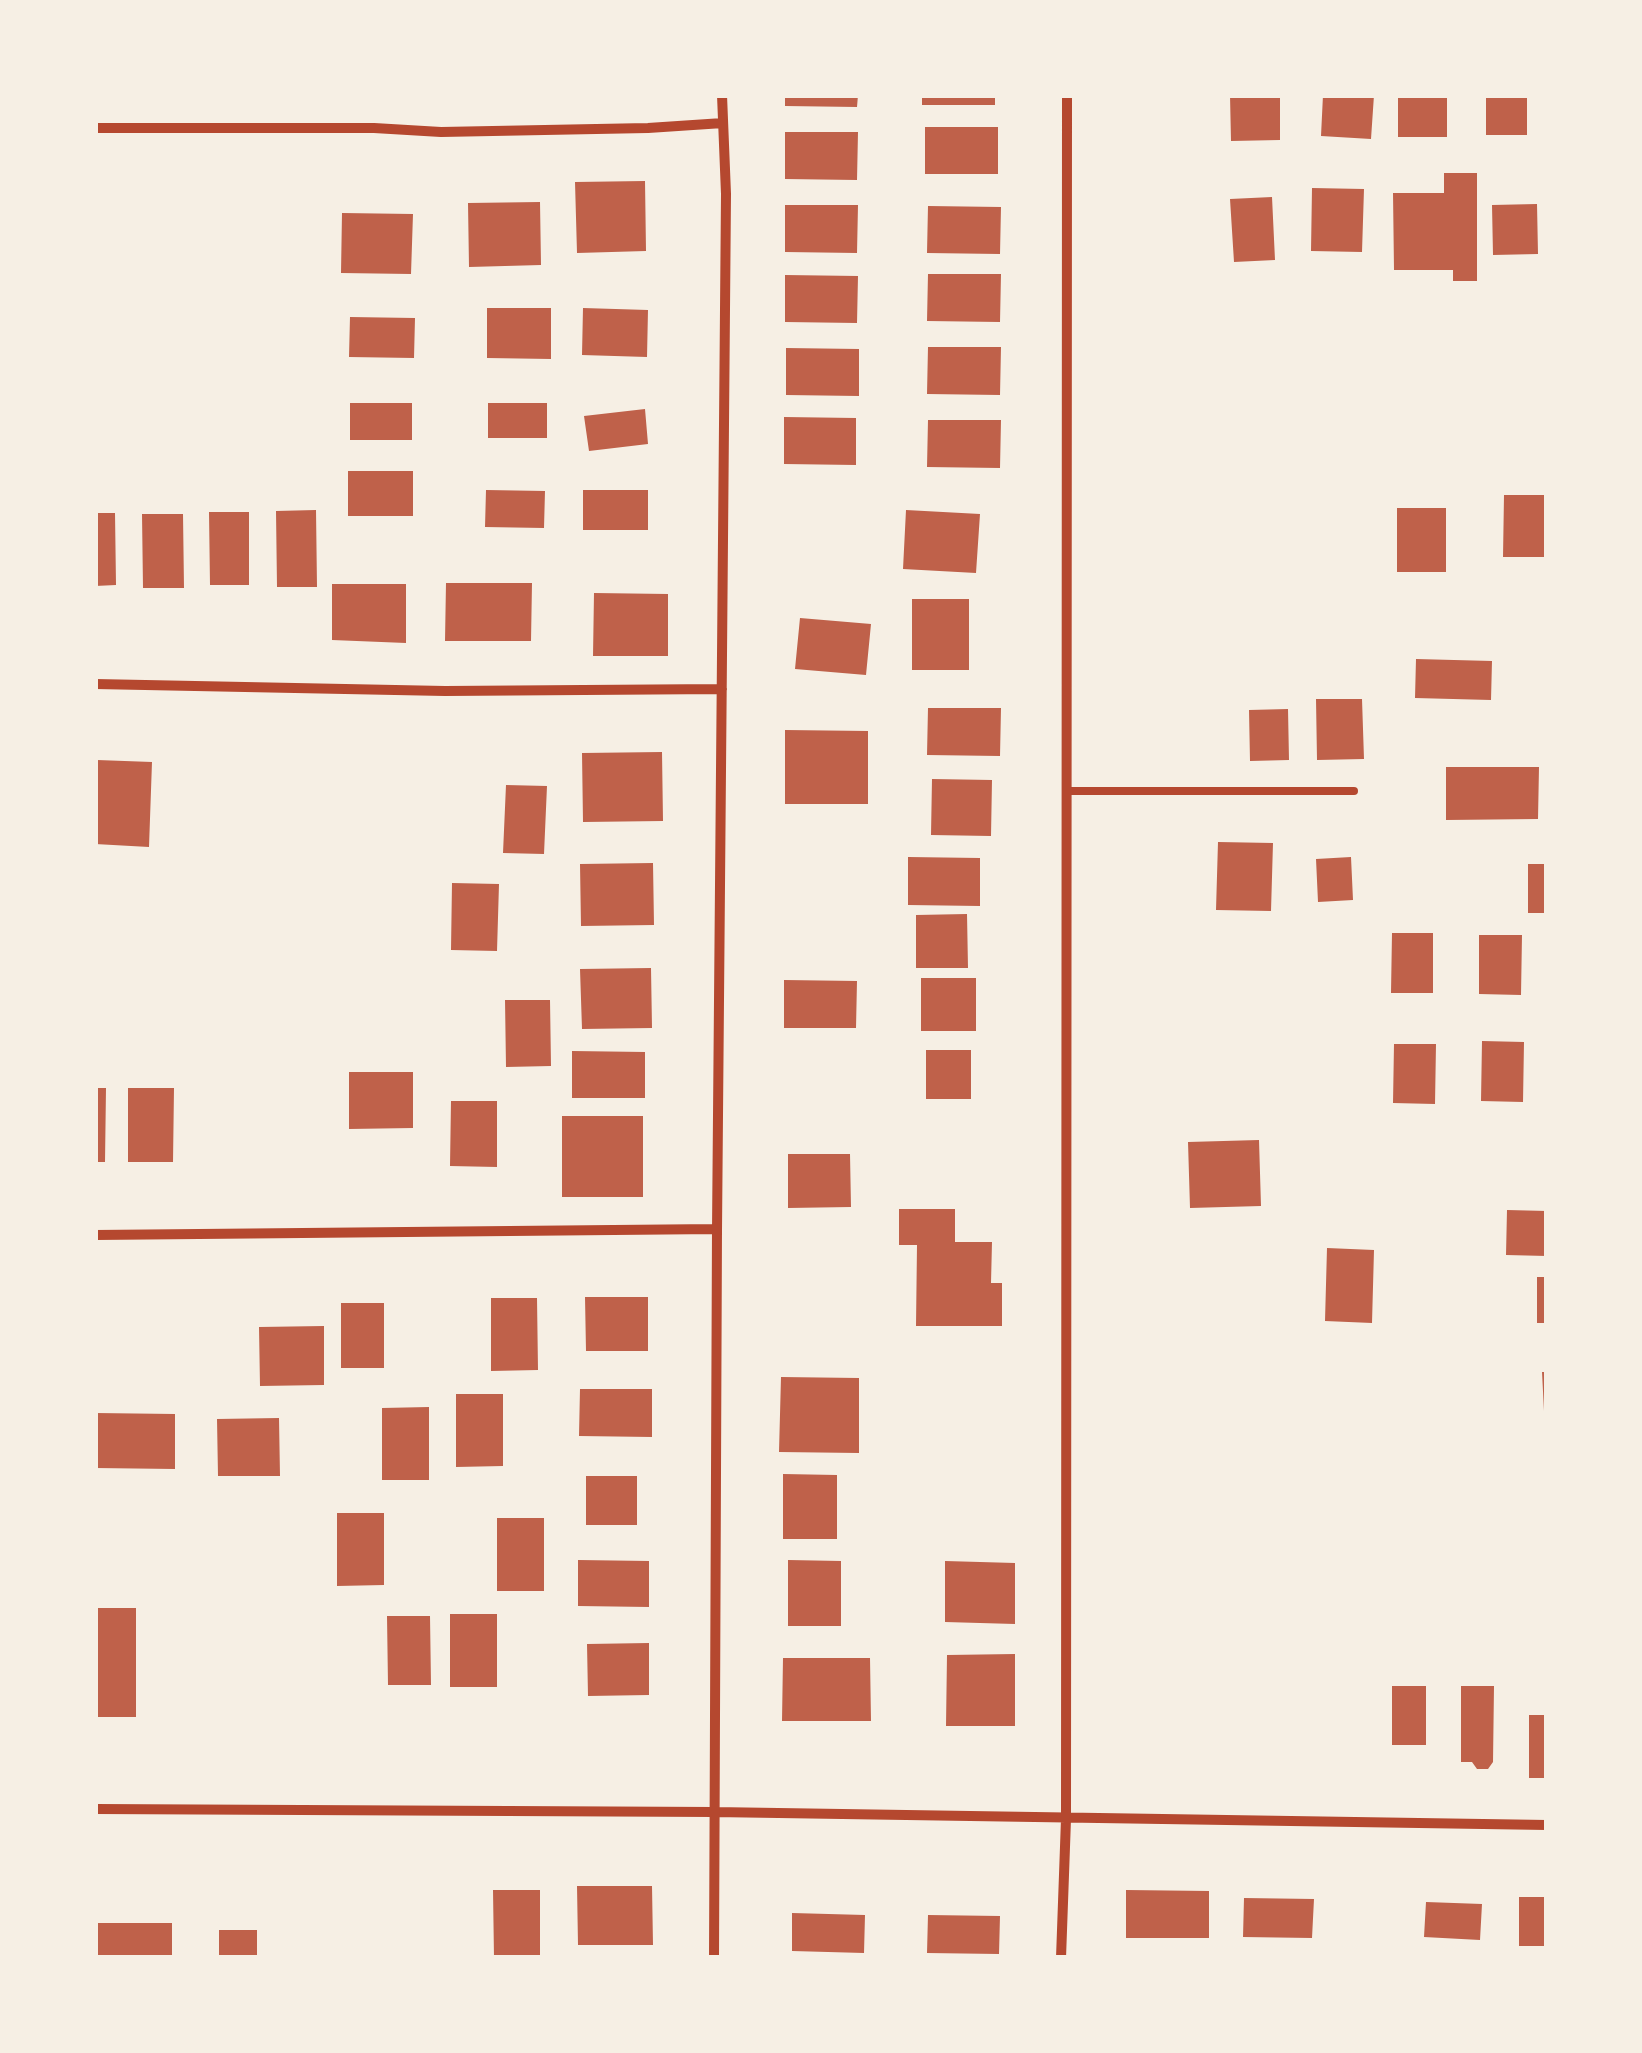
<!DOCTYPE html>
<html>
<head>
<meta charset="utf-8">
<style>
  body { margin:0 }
  #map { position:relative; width:1642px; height:2053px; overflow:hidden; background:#f6efe4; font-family:Mulish,sans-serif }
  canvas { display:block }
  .frame { position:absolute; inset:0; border:98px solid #f6efe4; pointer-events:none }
</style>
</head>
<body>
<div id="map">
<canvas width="1642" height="2053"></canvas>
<div class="frame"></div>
</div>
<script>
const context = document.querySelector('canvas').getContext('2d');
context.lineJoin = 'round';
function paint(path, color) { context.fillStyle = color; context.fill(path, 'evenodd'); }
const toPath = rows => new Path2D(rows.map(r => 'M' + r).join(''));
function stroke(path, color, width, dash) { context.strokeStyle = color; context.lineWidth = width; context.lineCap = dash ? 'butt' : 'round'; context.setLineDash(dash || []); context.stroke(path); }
paint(toPath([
  [785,95,858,95,857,107,785,106],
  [922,95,995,95,995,105,922,105],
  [1230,95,1280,95,1280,140,1231,141],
  [1323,95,1374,95,1371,139,1321,136],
  [1398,95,1447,95,1447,137,1398,137],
  [1486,95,1527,95,1527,135,1486,135],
  [925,127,998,127,998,174,925,174],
  [785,132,858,132,857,180,785,179],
  [1444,173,1477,173,1477,281,1453,281,1453,270,1394,270,1393,193,1444,193],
  [645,181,646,251,577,253,575,182],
  [1312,188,1364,189,1362,252,1311,251],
  [1272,197,1275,260,1234,262,1230,199],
  [540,202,541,265,469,267,468,203],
  [1537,204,1538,254,1493,255,1492,205],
  [785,205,858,205,857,253,785,252],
  [928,206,1001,207,1000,254,927,253],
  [342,213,413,214,411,274,341,273],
  [928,274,1001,274,1000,322,927,321],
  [785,275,858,276,857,323,785,322],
  [487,308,551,308,551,359,487,358],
  [583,308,648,310,647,357,582,355],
  [350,317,415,318,414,358,349,357],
  [928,347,1001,347,1000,395,927,394],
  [786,348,859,349,859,396,786,395],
  [350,403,412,403,412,440,350,440],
  [488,403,547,403,547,438,488,438],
  [645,409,648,444,589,451,584,416],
  [784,417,856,418,856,465,784,464],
  [928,420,1001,420,1000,468,927,467],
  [348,471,413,471,413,516,348,516],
  [486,490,545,491,544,528,485,527],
  [583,490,648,490,648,530,583,530],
  [1504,495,1547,495,1547,557,1503,557],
  [1397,508,1446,508,1446,572,1397,572],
  [316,510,317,587,277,587,276,511],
  [906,510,980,514,976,573,903,569],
  [209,512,249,512,249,585,210,585],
  [95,513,115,513,116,585,95,586],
  [142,514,183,514,184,588,143,588],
  [446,583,532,583,531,641,445,641],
  [332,584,406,584,406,643,332,640],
  [594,593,668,594,668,656,593,656],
  [912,599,969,599,969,670,912,670],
  [800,618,871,624,866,675,795,669],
  [1416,659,1492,661,1491,700,1415,698],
  [1316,699,1362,699,1364,759,1317,760],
  [928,708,1001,708,1000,756,927,755],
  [1288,709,1289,760,1250,761,1249,710],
  [785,730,868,731,868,804,785,804],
  [662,752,663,821,583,822,582,753],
  [97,760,152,762,149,847,95,844],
  [1446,767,1539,767,1538,819,1446,820],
  [932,779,992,780,991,836,931,835],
  [506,785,547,786,544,854,503,853],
  [1218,842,1273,843,1271,911,1216,910],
  [908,857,980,858,980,906,908,905],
  [1351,857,1353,900,1318,902,1316,859],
  [653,863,654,925,581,926,580,864],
  [1528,864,1547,864,1547,913,1528,913],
  [452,883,499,884,497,951,451,950],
  [967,914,968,968,916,968,916,915],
  [1392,933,1433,933,1433,993,1391,993],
  [1479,935,1522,935,1521,995,1479,994],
  [651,968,652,1028,582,1029,580,969],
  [921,978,976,978,976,1031,921,1031],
  [784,980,857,981,856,1028,784,1028],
  [505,1000,550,1000,551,1066,506,1067],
  [1482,1041,1524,1042,1523,1102,1481,1101],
  [1394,1044,1436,1044,1435,1104,1393,1103],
  [926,1050,971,1050,971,1099,926,1099],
  [572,1051,645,1052,645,1098,572,1098],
  [349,1072,413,1072,413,1128,349,1129],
  [95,1088,106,1088,105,1162,95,1162],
  [128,1088,174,1088,173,1162,128,1162],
  [451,1101,497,1101,497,1167,450,1166],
  [562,1116,643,1116,643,1197,562,1197],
  [1259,1140,1261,1206,1190,1208,1188,1142],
  [788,1154,850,1154,851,1207,788,1208],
  [899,1209,955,1209,955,1242,992,1242,991,1283,1002,1283,1002,1326,916,1326,917,1245,899,1245],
  [1507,1210,1547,1211,1547,1256,1506,1255],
  [1327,1248,1374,1250,1372,1323,1325,1321],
  [1537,1277,1547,1277,1547,1323,1537,1323],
  [585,1297,648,1297,648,1351,586,1351],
  [491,1298,537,1298,538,1370,491,1371],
  [341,1303,384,1303,384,1368,341,1368],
  [324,1326,324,1385,260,1386,259,1327],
  [1542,1372,1547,1372,1547,1411,1544,1411],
  [781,1377,859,1378,859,1453,779,1452],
  [580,1389,652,1389,652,1437,579,1436],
  [456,1394,503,1394,503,1466,456,1467],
  [429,1407,429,1480,382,1480,382,1408],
  [95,1413,175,1414,175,1469,95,1468],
  [279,1418,280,1476,218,1476,217,1419],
  [783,1474,837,1475,837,1539,783,1539],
  [586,1476,637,1476,637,1525,586,1525],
  [337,1513,384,1513,384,1585,337,1586],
  [497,1518,544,1518,544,1591,497,1591],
  [578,1560,649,1561,649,1607,578,1606],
  [788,1560,841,1561,841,1626,788,1626],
  [945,1561,1015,1563,1015,1624,945,1622],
  [95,1608,136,1608,136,1717,95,1717],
  [450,1614,497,1614,497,1687,450,1687],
  [387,1616,430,1616,431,1685,388,1685],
  [649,1643,649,1695,588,1696,587,1644],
  [1015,1654,1015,1726,946,1726,947,1655],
  [783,1658,870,1658,871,1721,782,1721],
  [1392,1686,1426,1686,1426,1745,1392,1745],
  [1461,1686,1494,1686,1493,1762,1488,1769,1477,1769,1472,1762,1461,1762],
  [1529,1715,1547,1715,1547,1778,1529,1778],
  [577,1886,652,1886,653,1945,578,1945],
  [493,1890,540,1890,540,1958,494,1958],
  [1126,1890,1209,1891,1209,1938,1126,1938],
  [1519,1897,1547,1897,1547,1946,1519,1946],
  [1244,1898,1314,1899,1312,1938,1243,1937],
  [1426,1902,1482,1904,1480,1940,1424,1937],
  [792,1913,865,1915,864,1953,792,1951],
  [928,1915,1000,1916,999,1954,927,1953],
  [95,1923,172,1923,172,1958,95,1958],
  [219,1930,257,1930,257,1958,219,1958]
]), '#bf614a');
stroke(toPath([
  [1068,791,1354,791]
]), '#b5482f', 8);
stroke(toPath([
  [95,128,374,128,441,132,648,128,723,123],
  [95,684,445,691,722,689],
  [95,1235,717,1229],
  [95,1809,714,1812,1547,1825],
  [714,1958,717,1229,726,194,722,95],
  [1061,1958,1066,1819,1067,95]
]), '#b5482f', 10);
</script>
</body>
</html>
